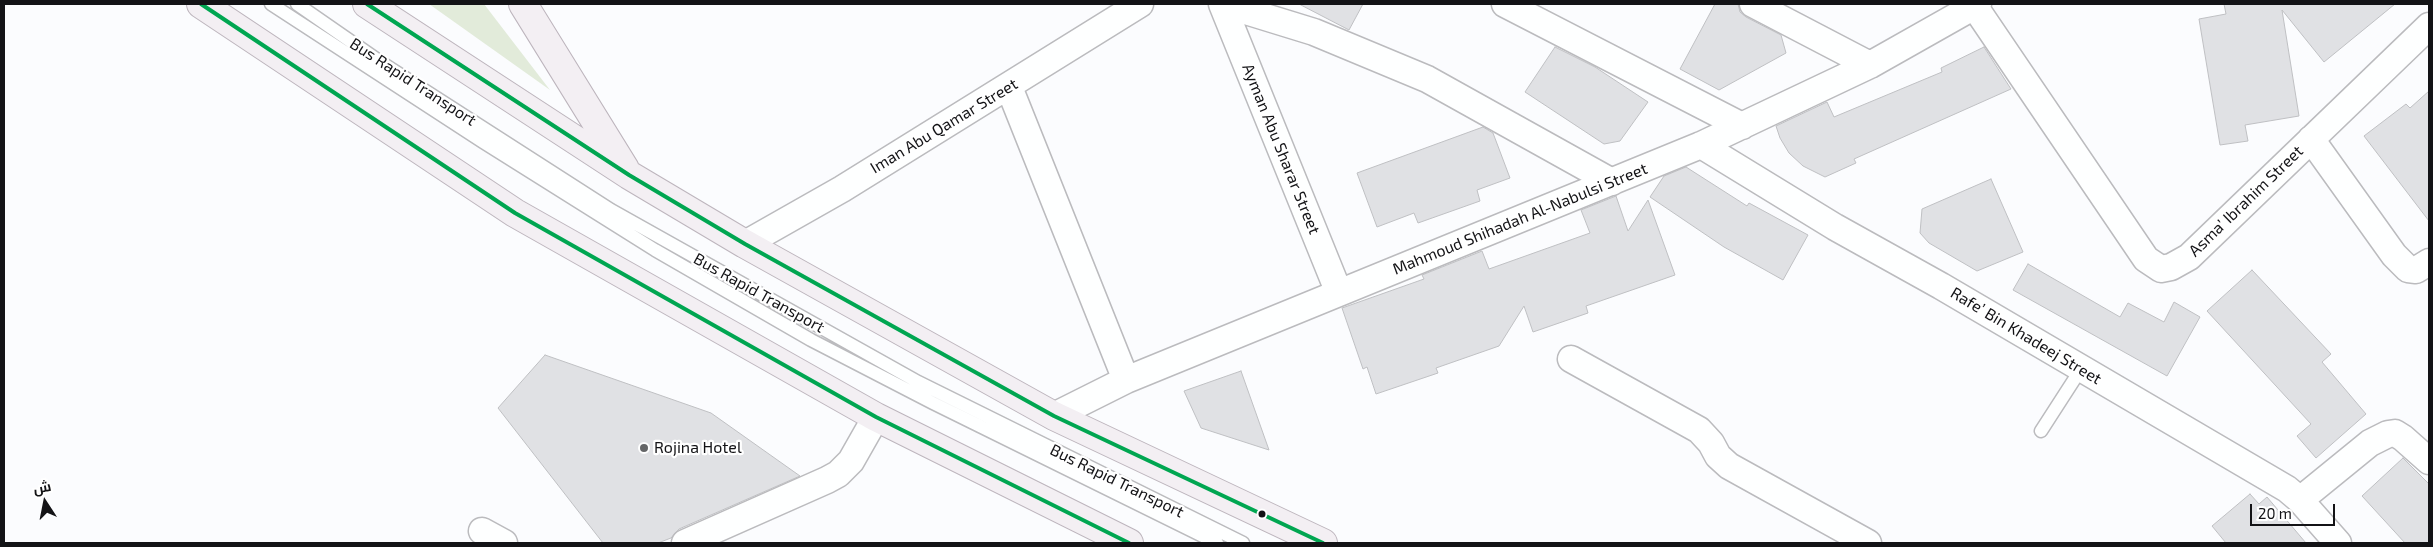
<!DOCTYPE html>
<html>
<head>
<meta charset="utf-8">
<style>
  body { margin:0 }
  #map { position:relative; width:2433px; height:547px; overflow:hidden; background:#fbfcfe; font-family:"Exo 2",Cairo,sans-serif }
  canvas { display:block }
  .frame { position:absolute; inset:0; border:5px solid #131316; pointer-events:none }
  .north { position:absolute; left:20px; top:477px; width:50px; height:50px; -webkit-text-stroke:4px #fff; paint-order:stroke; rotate:349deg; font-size:14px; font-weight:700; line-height:20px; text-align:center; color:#131316 }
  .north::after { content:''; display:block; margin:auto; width:18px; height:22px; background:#131316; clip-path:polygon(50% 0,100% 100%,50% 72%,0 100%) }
  .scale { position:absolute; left:2250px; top:504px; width:85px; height:22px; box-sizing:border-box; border:2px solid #131316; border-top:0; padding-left:6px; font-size:15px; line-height:18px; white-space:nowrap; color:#131316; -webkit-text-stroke:4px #fff; paint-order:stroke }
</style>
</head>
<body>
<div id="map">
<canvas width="2433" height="547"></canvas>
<div class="frame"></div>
<div class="north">ش</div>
<div class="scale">20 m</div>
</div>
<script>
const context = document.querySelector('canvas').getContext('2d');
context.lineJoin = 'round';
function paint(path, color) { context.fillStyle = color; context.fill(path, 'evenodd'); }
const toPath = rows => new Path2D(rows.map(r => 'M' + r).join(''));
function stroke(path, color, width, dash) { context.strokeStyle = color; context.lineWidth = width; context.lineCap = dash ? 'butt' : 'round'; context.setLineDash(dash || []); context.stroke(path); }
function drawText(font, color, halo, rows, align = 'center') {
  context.font = font + ' "Exo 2",sans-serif'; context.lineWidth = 4.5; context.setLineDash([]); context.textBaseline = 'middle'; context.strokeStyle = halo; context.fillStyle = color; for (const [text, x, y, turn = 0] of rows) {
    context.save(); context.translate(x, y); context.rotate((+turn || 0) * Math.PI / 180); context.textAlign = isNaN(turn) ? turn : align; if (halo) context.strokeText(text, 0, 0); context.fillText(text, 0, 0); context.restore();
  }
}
paint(toPath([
  [429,4,484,4,550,90]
]), '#e2ebda');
const building = toPath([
  [1299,4,1363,4,1349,30,1299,4],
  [1715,4,1738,4,1740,12,1746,17,1781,35,1786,53,1719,90,1680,69,1715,4],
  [2224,4,2395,4,2324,62,2282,10,2299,116,2245,125,2248,141,2220,145,2199,19,2226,14,2224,4],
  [1555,47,1595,67,1648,102,1620,141,1604,144,1525,92,1555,47],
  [1984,47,2011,89,1854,159,1856,163,1825,177,1803,166,1789,153,1780,138,1776,126,1827,102,1834,117,1942,72,1941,68,1984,47],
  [2429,91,2429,221,2364,136,2406,104,2410,108,2429,91],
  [1483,127,1493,133,1510,178,1477,190,1480,201,1418,223,1414,213,1377,227,1357,173,1483,127],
  [1686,167,1747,206,1749,203,1808,235,1783,280,1724,247,1650,197,1664,176,1686,167],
  [1991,179,2023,252,1977,271,1929,243,1920,233,1922,209,1991,179],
  [1616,196,1628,231,1648,200,1675,275,1586,306,1588,313,1533,332,1524,306,1499,346,1436,368,1438,373,1376,394,1367,367,1363,369,1342,308,1424,279,1422,275,1482,251,1489,269,1590,233,1581,210,1616,196],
  [2028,264,2120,317,2128,303,2164,322,2174,302,2200,317,2167,376,2013,290,2028,264],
  [2252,270,2331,354,2322,362,2366,414,2316,458,2297,436,2311,424,2207,311,2252,270],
  [545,355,711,413,800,476,679,529,671,538,658,543,603,543,498,408,545,355],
  [1241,371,1269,450,1201,428,1184,391,1241,371],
  [2403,458,2429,484,2429,543,2405,543,2362,496,2403,458],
  [2250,494,2259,504,2267,497,2306,543,2226,543,2212,526,2250,494]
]);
paint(building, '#e0e1e4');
stroke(building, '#bfc0c3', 1);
const service = toPath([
  [271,4,483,142,655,250,811,340,933,403,1217,543],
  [297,4,379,61,611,210,918,382,1243,543],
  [2041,431,2081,369]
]);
const minor = toPath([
  [1222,4,1339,293],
  [1223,4,1314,32,1427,79,1612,182],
  [1505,4,1742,126],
  [1753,4,1870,65],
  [1975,7,2146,259,2161,269,2171,267,2189,257,2429,26],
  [1009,87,1126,380],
  [2311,139,2394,255,2408,269,2416,270,2429,262],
  [1701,145,1835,227,1941,286,2287,489,2300,500,2338,543],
  [745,244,842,189,1140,4],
  [1571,359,1699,430,1711,443,1718,456,1729,466,1868,543],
  [1054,416,1126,380,1701,145,1870,65,1978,4],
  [2300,500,2370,443,2388,434,2395,433,2403,438,2429,461],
  [482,531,504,543],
  [685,543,827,480,838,474,851,461,876,417]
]);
const primary = toPath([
  [201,4,515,213,876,417,1129,543],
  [367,4,629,175,745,244,1054,416,1323,543],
  [523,4,625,169]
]);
stroke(service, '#bbbbbe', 15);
stroke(minor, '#bbbbbe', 29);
stroke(primary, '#bdb5bd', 30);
stroke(service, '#feffff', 12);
stroke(minor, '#feffff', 26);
stroke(primary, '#f3eff3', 28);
stroke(toPath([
  [201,4,515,213,876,417,1129,543],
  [367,4,629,175,745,244,1054,416,1323,543]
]), '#00a651', 4);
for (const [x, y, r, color] of [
  [644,448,5,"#646567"],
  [1262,514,4.5,"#131316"]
]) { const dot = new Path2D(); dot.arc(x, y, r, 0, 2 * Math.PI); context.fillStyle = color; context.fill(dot); stroke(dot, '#fff', 2); }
drawText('16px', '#131316', '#fff', [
  ["Bus Rapid Transport",413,82,33],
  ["Iman Abu Qamar Street",944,126,-31],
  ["Ayman Abu Sharar Street",1281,149,68],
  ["Asma’ Ibrahim Street",2246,201,-44],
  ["Mahmoud Shihadah Al-Nabulsi Street",1520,219,-22],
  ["Bus Rapid Transport",759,293,29],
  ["Rafe’ Bin Khadeej Street",2026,336,31],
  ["Bus Rapid Transport",1117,481,26]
]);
drawText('16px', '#131316', '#fff', [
  ["Rojina Hotel",654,448]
], 'left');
</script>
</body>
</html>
